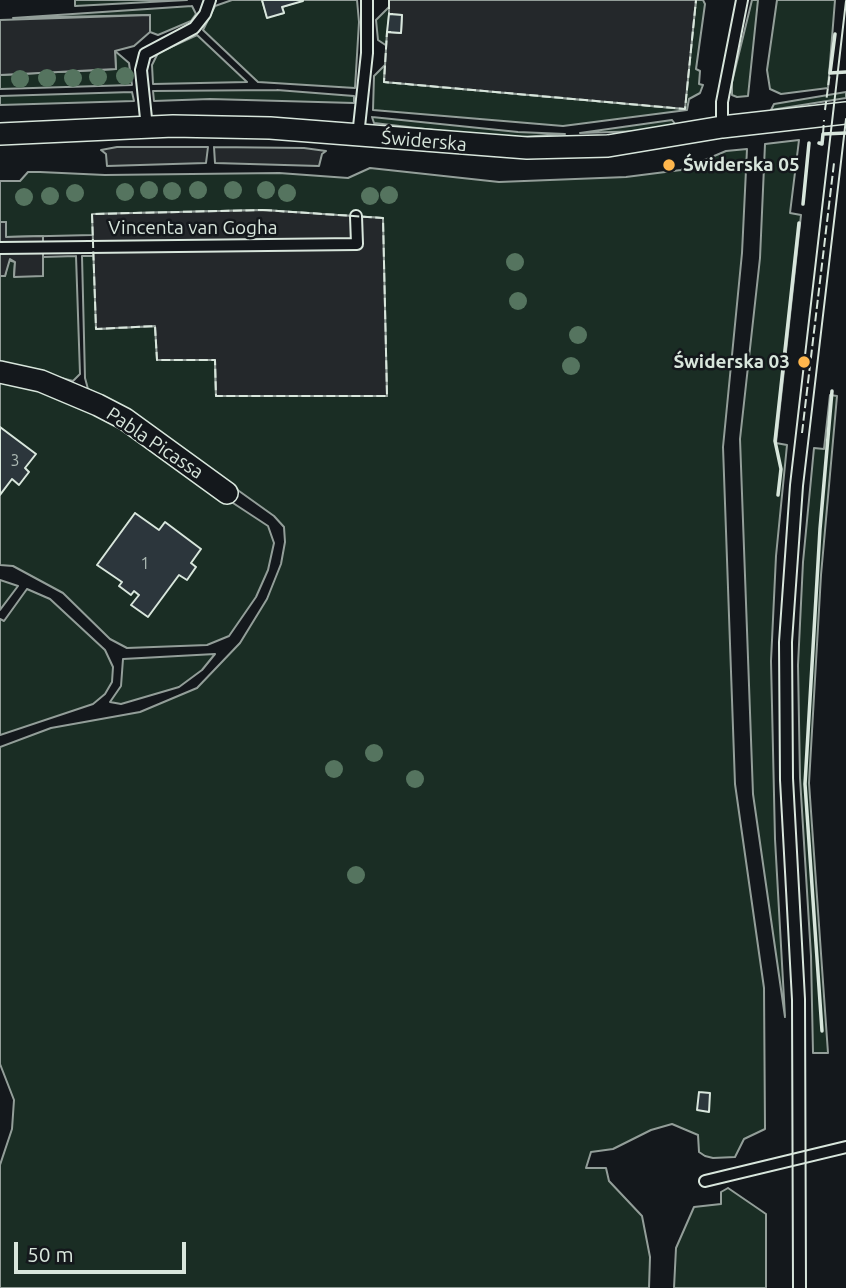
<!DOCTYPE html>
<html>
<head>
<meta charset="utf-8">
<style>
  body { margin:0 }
  #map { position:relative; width:846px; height:1288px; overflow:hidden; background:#14181c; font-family:Ubuntu,sans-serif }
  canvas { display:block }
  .scale { position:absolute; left:14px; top:1242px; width:172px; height:32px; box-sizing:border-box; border:4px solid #d8e6dc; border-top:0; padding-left:9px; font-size:21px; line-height:24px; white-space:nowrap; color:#d8e6dc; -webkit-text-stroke:5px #14181c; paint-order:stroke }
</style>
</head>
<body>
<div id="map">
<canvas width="846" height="1288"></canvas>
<div class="scale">50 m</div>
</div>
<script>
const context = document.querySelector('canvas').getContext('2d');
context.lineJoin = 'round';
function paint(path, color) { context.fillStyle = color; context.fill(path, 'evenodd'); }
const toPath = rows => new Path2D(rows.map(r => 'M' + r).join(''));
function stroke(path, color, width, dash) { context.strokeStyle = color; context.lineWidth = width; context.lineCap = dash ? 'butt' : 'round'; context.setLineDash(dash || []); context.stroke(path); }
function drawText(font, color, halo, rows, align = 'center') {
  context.font = font + ' Ubuntu,sans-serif'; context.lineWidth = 5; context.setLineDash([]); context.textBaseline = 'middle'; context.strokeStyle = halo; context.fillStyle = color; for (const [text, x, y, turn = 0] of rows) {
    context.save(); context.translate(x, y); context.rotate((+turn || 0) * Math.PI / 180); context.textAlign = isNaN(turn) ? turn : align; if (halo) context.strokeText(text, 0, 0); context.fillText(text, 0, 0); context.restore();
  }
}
const green = toPath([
  [75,0,187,0,75,6,75,0],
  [232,0,262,0,267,17,284,13,282,7,303,0,357,0,359,22,355,88,258,82,203,30,215,6,232,0],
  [696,0,703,0,705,4,696,69,700,71,699,84,703,85,700,93,689,99,687,110,563,126,373,110,374,76,385,65,384,82,684,109,696,0],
  [752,0,758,0,748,96,737,97,732,95,732,82,752,0],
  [777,0,835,0,828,88,781,94,770,89,767,70,777,0],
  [192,6,196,14,191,21,158,35,150,32,150,15,13,18,192,6],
  [389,7,389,14,387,46,378,40,376,20,389,7],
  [197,35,247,82,153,84,152,65,158,53,197,35],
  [115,51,129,63,132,85,0,89,0,75,116,69,115,51],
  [277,90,354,96,354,103,210,99,154,101,153,91,277,90],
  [132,92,134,101,0,105,0,96,132,92],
  [846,92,846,98,771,110,774,104,846,92],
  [372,117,518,132,565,134,522,137,468,134,374,123,372,117],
  [672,120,676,125,644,131,580,133,672,120],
  [799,140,790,213,801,215,776,443,787,445,776,556,771,661,775,839,785,1017,753,794,740,439,760,258,765,144,799,140],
  [747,149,742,253,723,447,735,784,764,988,765,1129,744,1139,735,1157,713,1158,705,1156,699,1152,698,1135,672,1124,651,1130,613,1149,591,1152,586,1168,606,1168,609,1181,642,1216,650,1257,649,1288,0,1288,0,1165,12,1129,14,1100,0,1064,0,747,51,728,140,712,197,688,240,643,267,599,281,564,285,542,284,527,274,516,116,403,88,389,85,378,82,256,94,256,97,329,155,326,158,359,215,360,216,396,387,396,382,218,263,210,93,214,93,235,6,237,6,222,0,222,0,181,20,181,28,172,40,172,105,175,279,173,348,178,370,168,499,182,626,177,681,170,726,151,747,149],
  [76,256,80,374,73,381,0,362,0,276,5,276,8,260,15,262,14,276,43,276,43,257,76,256],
  [0,381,49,391,93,411,268,526,274,543,268,570,256,597,229,636,207,645,127,648,110,639,63,593,13,566,0,565,0,381],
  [830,395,837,396,821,575,809,783,828,1053,813,1053,811,956,800,778,798,665,803,562,814,448,824,449,830,395],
  [0,580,18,586,0,610,0,580],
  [27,589,50,599,105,650,113,667,112,682,105,694,93,704,0,735,0,619,4,621,27,589],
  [215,654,202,670,179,687,121,704,110,702,121,686,123,659,215,654],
  [728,1188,766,1214,766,1288,674,1288,676,1248,694,1207,721,1204,721,1192,728,1188]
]);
paint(green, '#1a2d24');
stroke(green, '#939e99', 2);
const parking = toPath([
  [389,0,696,0,685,109,384,82,387,32,401,33,402,15,389,14,389,0],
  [150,15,150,32,134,46,115,51,116,69,0,75,0,20,150,15],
  [117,147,208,147,206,163,107,166,106,154,101,150,117,147],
  [214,147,304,148,326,151,322,154,319,166,215,163,214,147],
  [263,210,383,218,387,396,216,396,215,360,157,360,155,326,96,329,92,214,263,210],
  [0,222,6,222,6,237,43,236,43,276,14,277,15,262,10,259,5,276,0,276,0,222]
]);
paint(parking, '#24282b');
stroke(parking, '#939e99', 2);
const building = toPath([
  [262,0,303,0,303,1,282,7,284,13,267,18,262,0],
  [389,14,402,15,401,33,387,32,389,14],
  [0,427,36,454,25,468,29,472,19,485,12,479,0,495,0,427],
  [135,513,159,530,165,522,201,549,191,563,196,567,187,580,179,575,148,617,131,605,139,595,134,591,131,595,119,586,122,582,97,565,135,513],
  [699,1092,710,1093,709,1112,697,1110,699,1092]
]);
paint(building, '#2c363c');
stroke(building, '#d8e6dc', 2);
const lane = toPath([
  [722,127,722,102,742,0],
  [147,128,141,70,145,54,194,28,205,14,210,0],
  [358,136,367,53,367,0],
  [0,248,357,244,356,216],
  [705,1181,846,1147]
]);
const street = toPath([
  [0,134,173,126,270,128,527,148,608,146,722,127,846,113],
  [0,372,41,381,98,405,125,419,227,493]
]);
stroke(lane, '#d8e6dc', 14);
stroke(street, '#d8e6dc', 24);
stroke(lane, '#14181c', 10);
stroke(street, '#14181c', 21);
stroke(toPath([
  [793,1288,792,1000,780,780,779,642,790,485,846,1],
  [806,1288,805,999,793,778,792,642,803,486,846,119]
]), '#d8e6dc', 2);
stroke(toPath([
  [389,0,389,14,393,14],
  [391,32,387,32,384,82,685,109,696,0],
  [825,110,835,34],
  [823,134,824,120],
  [263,210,383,218,387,396,216,396,215,360,157,360,155,326,96,329,92,214,263,210],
  [802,433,834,163]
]), '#d8e6dc', 2, [9, 3.5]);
stroke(toPath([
  [835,34,830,73,846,72],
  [819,143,822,144,823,134,846,133],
  [803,204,809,143],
  [778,495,781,469,775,441,799,223],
  [822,1031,805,784,820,529,832,391]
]), '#d8e6dc', 3.5);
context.fillStyle = '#55745f';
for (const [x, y] of [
  [125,76],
  [98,77],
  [47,78],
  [73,78],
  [20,79],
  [149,190],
  [198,190],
  [233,190],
  [266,190],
  [172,191],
  [125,192],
  [75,193],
  [287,193],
  [389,195],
  [50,196],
  [370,196],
  [24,197],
  [515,262],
  [518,301],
  [578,335],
  [571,366],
  [374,753],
  [334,769],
  [415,779],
  [356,875]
]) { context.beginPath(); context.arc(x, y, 9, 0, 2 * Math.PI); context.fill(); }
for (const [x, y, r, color] of [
  [669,165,7,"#ffb74d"],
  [804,362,7,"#ffb74d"]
]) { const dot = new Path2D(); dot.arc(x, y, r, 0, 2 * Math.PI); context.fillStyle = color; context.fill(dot); stroke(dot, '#14181c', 2.5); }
drawText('16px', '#adbab4', null, [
  ["3",15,461],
  ["1",145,564]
]);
drawText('19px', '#d8e6dc', '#14181c', [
  ["Świderska",424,141,5],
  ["Vincenta van Gogha",193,228],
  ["Pabla Picassa",155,443,34]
]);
drawText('bold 19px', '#d8e6dc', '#14181c', [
  ["Świderska 05",683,165],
  ["Świderska 03",790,362,"right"]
], 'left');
</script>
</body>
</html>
